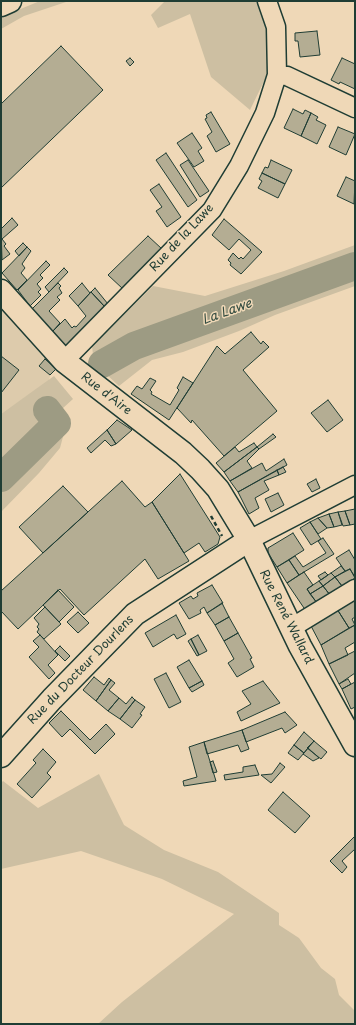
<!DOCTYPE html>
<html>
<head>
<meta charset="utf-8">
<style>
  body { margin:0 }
  #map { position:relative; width:356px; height:1025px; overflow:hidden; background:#efd8b7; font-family:"Playpen Sans",sans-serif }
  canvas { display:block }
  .frame { position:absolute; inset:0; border:2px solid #1f3d34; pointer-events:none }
</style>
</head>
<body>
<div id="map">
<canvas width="356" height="1025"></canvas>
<div class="frame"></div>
</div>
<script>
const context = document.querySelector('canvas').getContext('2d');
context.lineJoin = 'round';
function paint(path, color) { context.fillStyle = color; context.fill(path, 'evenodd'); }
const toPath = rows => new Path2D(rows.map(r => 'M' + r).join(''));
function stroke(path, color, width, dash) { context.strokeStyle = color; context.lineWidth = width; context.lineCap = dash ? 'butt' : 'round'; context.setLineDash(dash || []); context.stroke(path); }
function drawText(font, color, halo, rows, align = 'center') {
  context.font = font + ' "Playpen Sans",sans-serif'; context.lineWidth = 3; context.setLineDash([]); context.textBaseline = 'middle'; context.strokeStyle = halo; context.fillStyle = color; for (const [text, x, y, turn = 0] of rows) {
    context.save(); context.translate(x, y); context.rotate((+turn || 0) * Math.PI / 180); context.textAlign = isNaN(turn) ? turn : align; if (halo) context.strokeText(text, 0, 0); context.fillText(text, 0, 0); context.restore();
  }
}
paint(toPath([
  [1,307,45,359,39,366,50,375,49,381,1,414]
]), '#ddcbac');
paint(toPath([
  [40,1,66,2,24,16,1,29,1,17],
  [165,1,258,1,271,29,269,71,250,110,211,77,190,14,158,28,151,15],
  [355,245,355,286,275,315,239,331,183,352,152,360,119,386,94,363,92,346,153,286,205,296,284,271],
  [54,376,73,399,52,418,64,433,60,448,39,473,1,512,1,414],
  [99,774,124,825,164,850,218,872,279,913,279,925,299,938,321,968,335,979,339,995,355,1011,355,1024,98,1024,122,1002,234,914,162,879,81,851,1,869,1,783,3,781,38,808]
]), '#cdbfa2');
stroke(toPath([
  [102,364,134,346,355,266],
  [1,478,57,423,47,410]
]), '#9d9b83', 28);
const building = toPath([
  [317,31,320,55,300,57,298,41,295,41,295,33,317,31],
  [61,46,103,90,1,188,1,104,61,46],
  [130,58,134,62,130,66,126,61,130,58],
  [342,58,355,64,355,89,340,82,339,84,331,80,342,58],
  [293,109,303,114,305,110,311,113,301,136,284,128,293,109],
  [211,112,230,144,216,152,207,136,212,132,205,119,207,118,206,115,211,112],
  [311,113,318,117,316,120,326,125,317,144,301,136,311,113],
  [338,127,355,134,346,155,329,147,338,127],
  [192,133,202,148,198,151,204,161,194,167,177,143,192,133],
  [166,153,197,200,188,207,156,160,166,153],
  [188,160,209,191,200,197,180,165,188,160],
  [271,160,292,170,285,184,262,173,265,167,268,168,271,160],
  [262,173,285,184,278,198,258,188,262,181,259,179,262,173],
  [346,177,355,181,354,204,337,196,346,177],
  [159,184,181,217,167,227,156,211,162,207,150,190,159,184],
  [12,218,18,225,2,239,6,244,4,246,10,254,2,260,1,229,12,218],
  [224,219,262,252,241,274,230,265,231,263,228,260,233,253,239,259,241,257,243,259,251,250,239,239,229,250,212,235,224,219],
  [148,236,162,249,123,289,108,275,148,236],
  [23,243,27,247,19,256,15,251,23,243],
  [27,247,31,251,22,264,25,268,21,273,27,280,17,290,2,273,27,247],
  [46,261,50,265,40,275,43,278,37,284,41,289,38,292,41,295,30,306,18,290,46,261],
  [64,268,68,272,49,292,45,287,64,268],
  [58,283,61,286,59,288,62,293,57,297,60,300,49,311,60,323,52,332,32,309,58,283],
  [82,283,90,293,78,306,69,296,82,283],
  [95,288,108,304,105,307,91,292,95,288],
  [91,292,105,307,66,348,52,332,65,319,72,328,74,326,76,327,86,316,78,306,91,292],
  [251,332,261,344,263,341,269,347,243,370,277,411,224,456,192,420,191,423,177,408,217,346,225,354,251,332],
  [1,356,19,370,1,393,1,356],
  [45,359,56,369,50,375,39,366,45,359],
  [183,377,193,383,169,420,131,394,137,386,142,389,150,378,156,381,150,390,152,392,151,394,170,405,179,390,177,388,183,377],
  [328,400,343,420,327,432,311,413,328,400],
  [117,420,132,430,116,444,107,430,117,420],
  [107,430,116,444,111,446,105,440,91,453,87,448,107,430],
  [273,434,276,437,259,449,257,447,273,434],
  [254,443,257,447,224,472,216,463,235,447,239,452,254,443],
  [257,447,259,449,247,461,252,468,230,481,224,472,257,447],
  [284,459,287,465,238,492,230,481,262,463,266,471,284,459],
  [283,467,286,472,279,475,277,470,283,467],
  [277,470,279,475,264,481,269,490,255,498,259,508,249,514,238,492,277,470],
  [180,474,220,537,218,544,205,552,199,543,184,553,152,502,180,474],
  [316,479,320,488,312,492,307,484,316,479],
  [122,481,145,507,152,502,189,561,158,579,145,559,84,615,60,589,18,629,1,611,1,591,122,481],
  [63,486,88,512,43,553,19,527,63,486],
  [278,493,284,505,271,512,265,499,278,493],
  [355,509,355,524,350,525,345,511,355,509],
  [345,511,350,525,343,526,338,512,345,511],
  [338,512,342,525,334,527,329,514,338,512],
  [329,514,334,527,327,528,318,518,329,514],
  [318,518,327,528,318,534,310,522,318,518],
  [310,522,321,539,311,545,300,528,310,522],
  [293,533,304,550,277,567,268,553,268,548,293,533],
  [323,538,334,554,299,575,289,560,295,556,303,567,326,553,318,541,323,538],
  [349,550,355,560,355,577,350,569,345,571,336,558,349,550],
  [289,560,299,575,287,583,277,567,289,560],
  [341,566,345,571,335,577,331,573,341,566],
  [350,569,355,578,342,586,335,577,350,569],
  [304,572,313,585,307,589,317,603,306,611,287,583,304,572],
  [325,572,328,575,321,580,318,576,325,572],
  [331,573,335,577,323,586,319,581,331,573],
  [335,577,342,586,330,595,323,586,335,577],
  [319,581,323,586,310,594,307,589,319,581],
  [212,585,223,603,207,613,204,607,200,610,201,613,189,619,179,603,191,596,193,599,198,596,197,593,212,585],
  [323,586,330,595,317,603,310,594,323,586],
  [58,590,74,607,59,622,43,605,58,590],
  [355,599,355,617,352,619,355,625,349,628,337,609,355,599],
  [222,603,229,617,215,625,207,613,222,603],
  [45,607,61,624,44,639,37,632,39,629,37,627,39,624,34,618,45,607],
  [337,609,349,628,321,645,311,626,337,609],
  [78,612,89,623,78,633,67,622,78,612],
  [176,615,186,634,177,639,174,634,153,647,145,633,176,615],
  [229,617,238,633,224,641,215,625,229,617],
  [355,625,355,642,345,648,348,655,329,664,321,645,355,625],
  [238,633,252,658,250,659,254,667,237,677,228,663,234,659,224,641,238,633],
  [40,635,58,655,48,665,55,673,49,679,29,657,39,647,33,641,40,635],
  [198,635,207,651,199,655,191,639,198,635],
  [191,639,199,655,197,656,188,641,191,639],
  [60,646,70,656,65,661,55,651,60,646],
  [355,651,355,673,339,684,329,664,355,651],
  [189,660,202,681,189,688,177,667,189,660],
  [166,673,181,702,169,708,154,679,166,673],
  [94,677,104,685,109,678,111,680,96,701,83,690,94,677],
  [348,679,351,684,342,689,339,684,348,679],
  [111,680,115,683,109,690,119,698,108,711,96,701,111,680],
  [202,681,204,685,192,692,189,688,202,681],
  [263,681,280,703,241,721,237,712,251,704,242,691,263,681],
  [355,682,355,707,351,709,342,689,355,682],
  [132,697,135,700,120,719,108,711,119,698,126,704,132,697],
  [135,700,145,707,140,714,142,715,132,728,120,719,135,700],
  [61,711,90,740,106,724,115,734,95,754,70,729,62,737,49,723,61,711],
  [285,712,297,725,285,733,282,728,246,742,242,730,285,712],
  [242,730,249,749,241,752,238,745,207,754,204,742,242,730],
  [304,732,314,741,304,753,294,745,304,732],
  [314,741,327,752,321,759,307,748,314,741],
  [204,742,216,781,184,786,183,781,197,777,189,747,204,742],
  [294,745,304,753,298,760,288,753,294,745],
  [308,748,319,758,313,761,303,754,308,748],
  [43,749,56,762,47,773,51,777,32,798,17,784,36,763,33,760,43,749],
  [213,761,217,772,213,773,210,762,213,761],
  [280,763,285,767,271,783,261,775,272,774,280,763],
  [255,765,259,775,225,780,224,775,243,772,243,767,255,765],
  [283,792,310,816,295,833,268,810,283,792],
  [355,836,355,849,342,861,347,867,342,873,330,861,355,836]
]);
paint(building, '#b4ad93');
stroke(building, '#1f3d34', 1);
const minor = toPath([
  [277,75,287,76,355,108],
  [64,361,212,210,239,166,265,113,277,75,276,27,267,1],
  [249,540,355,485],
  [291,628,355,589]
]);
const tertiary = toPath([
  [1,756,52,699,135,614,249,540]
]);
const secondary = toPath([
  [1,5,10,1],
  [1,291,64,361,183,453,200,469,218,489,249,540,300,646,355,745]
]);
stroke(minor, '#1f3d34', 21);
stroke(tertiary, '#1f3d34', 25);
stroke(secondary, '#1f3d34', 25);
stroke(toPath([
  [211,516,222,536]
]), '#1f3d34', 2.5, [4, 3]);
stroke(minor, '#efd8b7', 18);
stroke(tertiary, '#efd8b7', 22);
stroke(secondary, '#efd8b7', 22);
drawText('12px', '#1f3d34', '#efd8b7', [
  ["Rue de la Lawe",182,238,-47],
  ["Rue d'Aire",106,394,38],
  ["Rue René Wallard",286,617,63],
  ["Rue du Docteur Dourlens",81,670,-46]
]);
drawText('italic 13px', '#324b40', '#efd8b7', [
  ["La Lawe",227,312,-20]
]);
</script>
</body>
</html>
